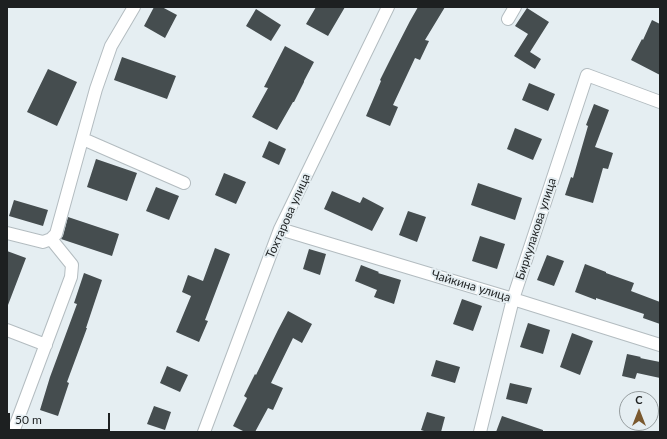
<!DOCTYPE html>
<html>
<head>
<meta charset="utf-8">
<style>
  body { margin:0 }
  #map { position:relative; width:667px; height:439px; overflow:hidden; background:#e5eef2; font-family:Lato,sans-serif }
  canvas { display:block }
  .frame { position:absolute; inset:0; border:8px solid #1d2021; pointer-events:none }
  .north { position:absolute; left:619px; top:391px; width:40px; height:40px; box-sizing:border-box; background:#e5eef2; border:1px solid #959c9e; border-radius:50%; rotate:0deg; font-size:11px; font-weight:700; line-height:16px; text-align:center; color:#1d2021 }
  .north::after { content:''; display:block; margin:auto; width:14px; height:18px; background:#7a592f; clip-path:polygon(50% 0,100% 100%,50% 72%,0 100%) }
  .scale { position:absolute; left:8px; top:413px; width:102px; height:18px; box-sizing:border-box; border:2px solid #1d2021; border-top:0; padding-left:5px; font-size:12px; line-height:14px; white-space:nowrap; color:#1d2021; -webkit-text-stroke:3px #e5eef2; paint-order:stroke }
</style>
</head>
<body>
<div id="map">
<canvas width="667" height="439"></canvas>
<div class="frame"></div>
<div class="north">С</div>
<div class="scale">50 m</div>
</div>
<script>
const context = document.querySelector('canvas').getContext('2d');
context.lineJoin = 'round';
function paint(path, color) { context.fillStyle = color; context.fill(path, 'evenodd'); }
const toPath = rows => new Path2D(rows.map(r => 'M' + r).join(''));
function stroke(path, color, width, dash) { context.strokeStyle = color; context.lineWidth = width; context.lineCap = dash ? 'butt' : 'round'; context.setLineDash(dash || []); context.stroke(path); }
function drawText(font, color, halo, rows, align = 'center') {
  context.font = font + ' Lato,sans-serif'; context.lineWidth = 4; context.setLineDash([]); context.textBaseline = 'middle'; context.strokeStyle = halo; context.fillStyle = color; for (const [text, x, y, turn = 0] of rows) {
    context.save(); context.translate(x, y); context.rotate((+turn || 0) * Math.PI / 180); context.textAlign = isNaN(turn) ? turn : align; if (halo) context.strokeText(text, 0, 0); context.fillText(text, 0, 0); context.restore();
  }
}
paint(toPath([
  [154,7,162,7,177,15,165,38,144,26],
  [316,7,345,7,328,36,306,24],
  [418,7,445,7,425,40,429,41,420,60,415,58,393,105,398,107,390,126,366,116,381,81,380,80,391,58,410,21],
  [527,8,549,22,530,52,541,59,535,69,514,56,528,34,515,26],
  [256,9,281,25,271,41,246,26],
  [652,20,660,24,660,75,631,60,642,39,643,40],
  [285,46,314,62,304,81,304,82,294,102,293,102,277,130,252,117,268,88,264,87],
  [122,57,176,76,167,99,114,80],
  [48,69,77,82,57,126,27,112],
  [529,83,555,94,548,111,522,100],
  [594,104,609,110,595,147,613,153,608,169,603,168,593,203,565,195,571,177,573,178,588,126,586,125],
  [515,128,542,139,533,160,507,149],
  [269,141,286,149,279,165,262,157],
  [96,159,137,173,127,201,87,187],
  [224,173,246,182,236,204,215,195],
  [478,183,522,198,515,220,471,205],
  [156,187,179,196,169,220,146,211],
  [332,191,360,203,363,197,384,208,372,231,346,219,324,209],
  [14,200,48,210,43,226,9,216],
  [408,211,426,217,417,242,399,235],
  [68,217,119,234,112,256,61,239,63,236],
  [480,236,505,244,497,269,472,261],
  [215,248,230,254,205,320,208,321,199,342,176,332,191,296,182,292,188,275,203,281],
  [309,249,326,254,320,275,303,269],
  [7,251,26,258,8,305,7,305],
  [547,255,564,261,554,286,537,280],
  [585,264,606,272,606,273,634,283,631,291,660,302,660,324,643,318,644,314,596,298,596,300,575,292],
  [361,265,379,272,378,273,401,280,394,304,374,297,377,290,355,281],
  [84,273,102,280,86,328,87,328,67,382,69,383,58,416,40,410,50,377,77,304,74,303],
  [462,299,482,306,473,331,453,324],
  [288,311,312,324,302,343,293,338,271,383,283,388,273,410,268,408,255,432,245,432,233,426,247,398,244,396,255,374,256,375,278,330],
  [528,323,550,330,543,354,520,347],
  [572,333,593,341,580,375,560,367],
  [627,354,641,357,640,358,660,362,660,378,637,373,635,379,622,376],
  [436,360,460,367,455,383,431,376],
  [167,366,188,375,180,392,160,383],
  [510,383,532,388,527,404,506,399],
  [154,406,171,412,165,430,147,424],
  [427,412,445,417,441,432,427,432,421,430],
  [502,416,543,430,543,432,496,432]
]), '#454d4f');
const minor = toPath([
  [508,19,515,7],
  [83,139,184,183],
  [280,229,513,299,660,345],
  [7,233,43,242,51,239,56,234,96,89,111,46,134,7],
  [7,330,46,345],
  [13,432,71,277,72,265,51,239],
  [204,432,280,229,388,7],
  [480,432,513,299,587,75,660,102]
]);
stroke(minor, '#b3bcc0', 14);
stroke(minor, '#fff', 12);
drawText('12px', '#1d2021', '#e5eef2', [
  ["Тохтарова улица",288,216,-66],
  ["Биркулакова улица",536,229,-72],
  ["Чайкина улица",471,286,17]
]);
</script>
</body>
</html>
